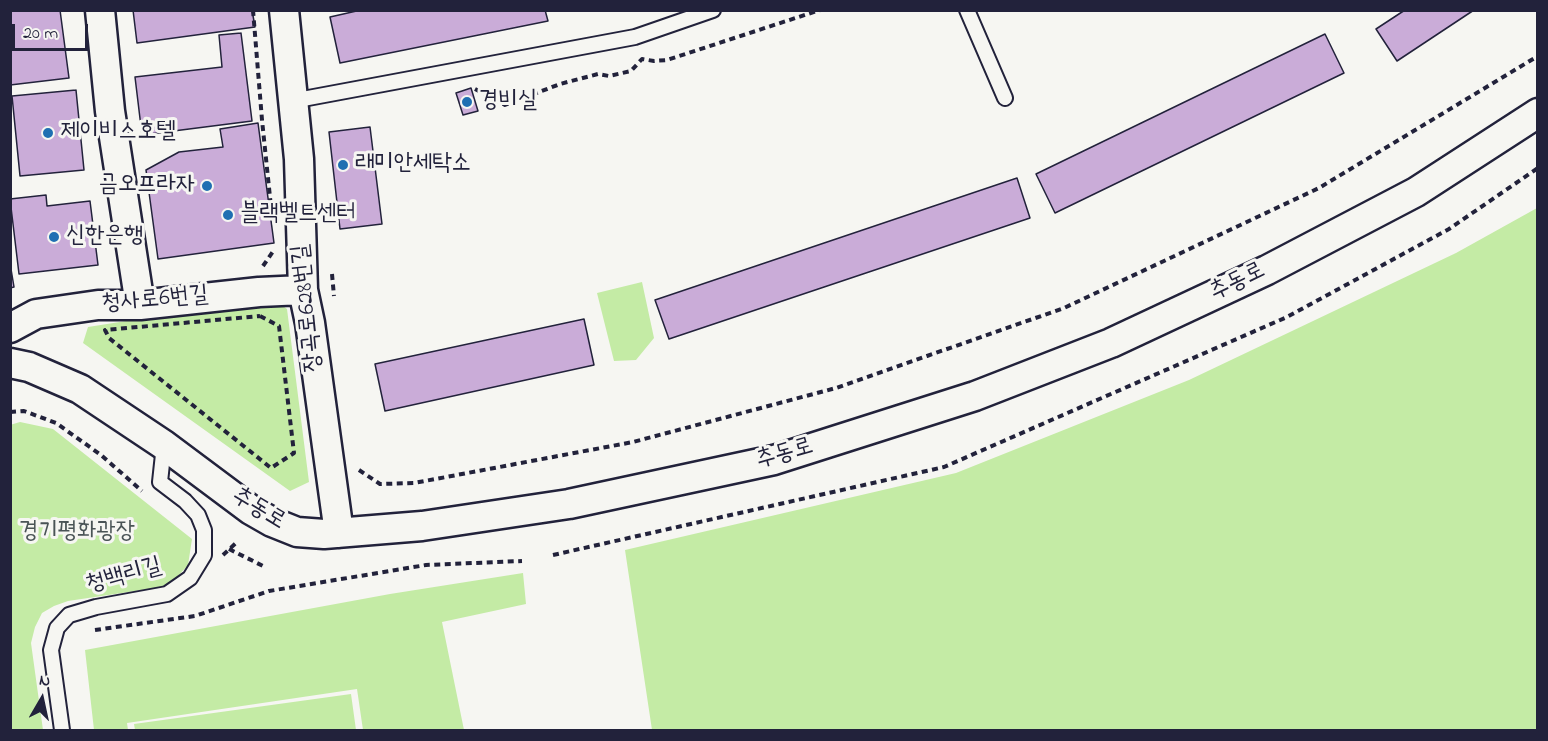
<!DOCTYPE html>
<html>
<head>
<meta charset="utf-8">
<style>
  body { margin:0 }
  #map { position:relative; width:1548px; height:741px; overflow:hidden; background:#f6f6f2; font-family:"Indie Flower",sans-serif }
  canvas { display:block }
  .frame { position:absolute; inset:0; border:12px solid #22223b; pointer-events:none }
  .north { position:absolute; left:12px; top:669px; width:60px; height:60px; -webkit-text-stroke:4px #f6f6f2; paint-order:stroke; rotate:9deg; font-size:16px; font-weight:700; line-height:24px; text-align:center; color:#22223b }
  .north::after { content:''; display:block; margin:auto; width:21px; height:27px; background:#22223b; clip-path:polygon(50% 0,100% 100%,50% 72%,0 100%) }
  .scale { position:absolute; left:12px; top:24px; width:76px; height:27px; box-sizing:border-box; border:3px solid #22223b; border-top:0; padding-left:8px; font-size:18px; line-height:21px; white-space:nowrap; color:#22223b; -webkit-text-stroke:4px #f6f6f2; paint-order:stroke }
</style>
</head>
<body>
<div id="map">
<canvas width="1548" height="741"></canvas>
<div class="frame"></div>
<div class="north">N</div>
<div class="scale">20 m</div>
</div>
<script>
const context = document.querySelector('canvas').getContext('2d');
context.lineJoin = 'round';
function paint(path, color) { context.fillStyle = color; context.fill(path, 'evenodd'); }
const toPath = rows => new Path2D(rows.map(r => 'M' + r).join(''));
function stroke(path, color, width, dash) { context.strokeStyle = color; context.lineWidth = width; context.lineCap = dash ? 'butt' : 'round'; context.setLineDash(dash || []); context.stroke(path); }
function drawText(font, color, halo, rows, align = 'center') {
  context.font = font + ' "Indie Flower","Poor Story",sans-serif'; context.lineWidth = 6; context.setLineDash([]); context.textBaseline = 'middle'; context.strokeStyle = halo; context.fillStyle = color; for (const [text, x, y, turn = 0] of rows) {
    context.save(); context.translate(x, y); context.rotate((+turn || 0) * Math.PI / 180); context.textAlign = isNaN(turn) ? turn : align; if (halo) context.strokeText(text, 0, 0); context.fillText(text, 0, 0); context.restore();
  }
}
paint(toPath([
  [1537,208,1537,730,652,730,625,550,956,473,1189,380,1456,253],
  [642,282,654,338,636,360,614,361,597,293],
  [272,298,287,309,309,482,290,491,83,343,88,327],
  [20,422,53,429,192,539,188,565,169,586,68,601,54,606,42,613,35,627,31,643,43,730,11,730,10,425],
  [523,573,526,604,442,622,464,730,363,730,357,689,127,723,128,730,94,730,85,650,390,594],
  [351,694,356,730,135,730,134,724]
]), '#c4eba5');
const building = toPath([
  [10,10,60,10,69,78,10,85,10,10],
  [133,10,252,10,255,27,137,43,133,10],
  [361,10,545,10,548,21,340,63,330,17,361,10],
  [1405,10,1474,10,1397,61,1376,29,1405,10],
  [241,33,252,121,142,135,135,77,222,67,219,35,241,33],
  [1325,34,1344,73,1055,213,1036,174,1325,34],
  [471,88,478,111,463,115,456,93,471,88],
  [76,90,84,170,20,176,12,96,76,90],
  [258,123,274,243,158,259,146,170,179,152,223,147,220,129,258,123],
  [370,127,382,224,340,229,329,132,370,127],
  [1017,178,1030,218,669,339,655,300,1017,178],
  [46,195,47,206,90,201,98,265,19,274,10,199,46,195],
  [10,263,14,287,10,288,10,263],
  [584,319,594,365,385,411,375,364,584,319]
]);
paint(building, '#caacd8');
stroke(building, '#22223b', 1.5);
const service = toPath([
  [967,10,1005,98],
  [292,101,635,37,713,10],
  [62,730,51,650,57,628,69,615,96,607,167,594,190,578,204,555,204,530,198,515,185,501,160,482,164,445]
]);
const minor = toPath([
  [100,10,110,111,140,305],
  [284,10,299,159,303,290,310,323,339,533],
  [10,328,36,314,98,305,140,305,259,292,303,290],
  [10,363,29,367,80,389,164,445,251,510,272,522,297,532,324,534,422,526,569,504,774,460,975,396,1111,343,1267,270,1416,192,1538,113]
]);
stroke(service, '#22223b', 18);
stroke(minor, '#22223b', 33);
stroke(toPath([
  [253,10,262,120,271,207],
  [475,89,505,105,560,84,598,74,609,76,631,71,642,59,654,61,667,60,820,10],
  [263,266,274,250],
  [332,274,334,296],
  [260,316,279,326,294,453,271,468,109,338,105,330,260,316],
  [10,412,24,411,56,423,101,455,142,491],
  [359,470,380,484,414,483,633,442,836,388,927,356,1064,308,1319,188,1538,56],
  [229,549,265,567],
  [223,555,236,543],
  [553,555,944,467,1287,317,1449,229,1538,168],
  [95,630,195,616,269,591,426,565,522,561]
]), '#22223b', 4, [6, 4.5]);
stroke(service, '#f6f6f2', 14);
stroke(minor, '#f6f6f2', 28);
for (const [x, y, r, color] of [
  [467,102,6,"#1f6fb2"],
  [48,133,6,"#1f6fb2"],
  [343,165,6,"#1f6fb2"],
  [207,186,6,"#1f6fb2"],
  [228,215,6,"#1f6fb2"],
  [54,237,6,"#1f6fb2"]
]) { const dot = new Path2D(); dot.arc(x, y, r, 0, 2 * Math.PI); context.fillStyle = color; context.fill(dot); stroke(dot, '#f6f6f2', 2); }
drawText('24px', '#22223b', '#f6f6f2', [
  ["경비실",479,102],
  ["제이비스호텔",60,133],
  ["래미안세탁소",355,165],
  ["금오프라자",195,186,"right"],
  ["블랙벨트센터",240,215],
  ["신한은행",66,237]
], 'left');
drawText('24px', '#22223b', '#f6f6f2', [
  ["추동로",1238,283,-26],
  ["청사로6번길",155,301,-5],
  ["장곡로628번길",309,308,-96],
  ["추동로",785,455,-16],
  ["추동로",258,510,31],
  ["청백리길",124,577,-15]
]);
drawText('24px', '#4a5456', '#f6f6f2', [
  ["경기평화광장",77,533]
]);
</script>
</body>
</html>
